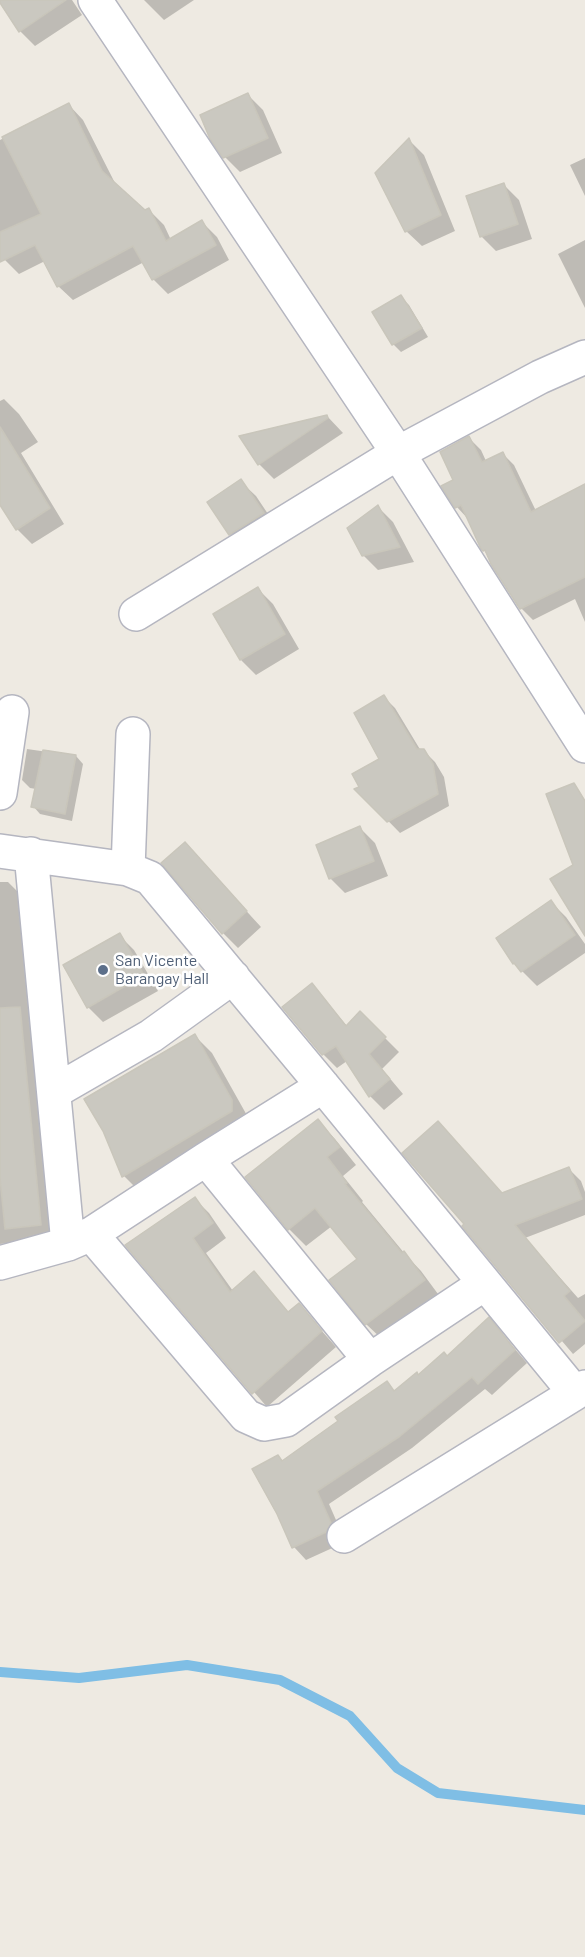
<!DOCTYPE html>
<html>
<head>
<meta charset="utf-8">
<style>
  body { margin:0 }
  canvas { display:block; background:#eeeae2 }
</style>
</head>
<body>
<canvas width="585" height="1957"></canvas>
<script>
const context = document.querySelector('canvas').getContext('2d');
context.lineJoin = 'round';
function paint(path, color) { context.fillStyle = color; context.fill(path, 'evenodd'); }
const toPath = rows => new Path2D(rows.map(r => 'M' + r).join(''));
function stroke(path, color, width, dash) { context.strokeStyle = color; context.lineWidth = width; context.lineCap = dash ? 'butt' : 'round'; context.setLineDash(dash || []); context.stroke(path); }
function drawText(font, color, halo, rows, align = 'center') {
  context.font = font + ' Barlow,sans-serif'; context.lineWidth = 5; context.setLineDash([]); context.textBaseline = 'middle'; context.strokeStyle = halo; context.fillStyle = color; for (const [text, x, y, turn = 0] of rows) {
    context.save(); context.translate(x, y); context.rotate((+turn || 0) * Math.PI / 180); context.textAlign = isNaN(turn) ? turn : align; if (halo) context.strokeText(text, 0, 0); context.fillText(text, 0, 0); context.restore();
  }
}
paint(toPath([
  [1,0,72,0,82,15,35,46,20,31],
  [144,0,194,0,164,20],
  [248,95,263,110,282,153,240,172,225,157],
  [69,105,83,120,116,185,145,212,149,210,164,225,171,240,202,222,217,237,229,260,168,294,153,279,144,262,73,300,58,286,45,261,19,274,4,259,0,250,0,140],
  [409,140,424,155,455,231,422,246,406,231],
  [585,158,585,196,570,165],
  [504,185,519,200,532,239,496,251,481,236],
  [585,240,585,308,558,254],
  [401,297,409,305,428,337,401,352,393,344,374,313],
  [4,399,19,414,38,442,21,453,64,524,32,544,17,529,0,502,0,401],
  [327,416,343,433,274,479,259,464],
  [469,438,481,450,486,461,502,453,514,465,536,511,585,486,585,622,575,599,533,620,521,608,484,550,468,519,457,507,455,481],
  [240,481,256,496,278,529,246,549,231,534],
  [378,507,393,522,414,562,378,570,363,555],
  [258,589,273,604,299,649,256,675,241,660,215,614],
  [384,697,395,708,421,751,424,751,435,762,444,777,449,806,400,833,357,789,361,787,381,759],
  [27,749,76,756,83,764,72,821,40,814,33,806,36,789,30,788,22,780],
  [360,828,375,843,388,876,345,893,330,878],
  [185,844,261,927,238,948,223,933],
  [0,882,8,882,21,895,54,1238,0,1244],
  [551,902,566,917,585,944,585,953,537,986,514,963],
  [119,935,134,950,158,991,103,1022,88,1007],
  [312,985,347,1026,360,1013,399,1052,382,1069,403,1094,384,1110,370,1096,347,1061,337,1068,323,1054],
  [195,1036,212,1053,249,1119,141,1193,124,1176],
  [318,1121,335,1139,356,1165,343,1176,363,1201,362,1202,405,1254,421,1271,441,1298,384,1341,366,1324,359,1259,332,1226,306,1246,289,1229],
  [569,1169,581,1181,585,1192,585,1215,525,1238,578,1298,585,1294,585,1344,573,1354,464,1226],
  [195,1199,209,1213,226,1238,206,1253,233,1291,254,1273,289,1313,299,1305,336,1347,267,1407,127,1245],
  [489,1319,527,1363,492,1395,485,1389,412,1448,329,1504,343,1536,339,1545,306,1560,294,1547,278,1514,278,1456,284,1462,340,1422,387,1383,395,1392,447,1358]
]), '#0003');
stroke(toPath([
  [0,1672,79,1678,187,1665,280,1680,350,1716,397,1768,438,1793,585,1810]
]), '#7fbee5', 10);
const building = toPath([
  [0,0,66,0,19,32,0,3,0,0],
  [248,93,268,138,223,158,210,139,200,115,248,93],
  [69,103,102,171,145,210,149,208,166,241,202,220,216,245,152,280,133,246,57,287,35,245,0,262,0,232,41,214,2,137,69,103],
  [409,138,441,215,405,232,375,173,409,138],
  [504,183,518,224,480,237,466,196,504,183],
  [401,295,422,328,392,345,372,312,401,295],
  [327,415,328,418,258,465,239,436,327,415],
  [0,427,50,508,16,530,0,505,0,427],
  [469,436,482,462,503,452,531,512,585,484,585,577,520,609,491,564,485,550,483,551,481,549,461,505,455,508,441,486,453,480,440,452,469,436],
  [241,479,264,513,229,535,207,502,241,479],
  [378,505,400,547,362,556,347,528,378,505],
  [258,587,285,634,240,660,213,614,258,587],
  [384,695,417,749,424,749,433,764,438,794,387,822,354,789,359,787,352,774,379,759,354,713,384,695],
  [43,750,76,755,65,814,31,807,43,750],
  [574,783,585,801,585,936,550,879,573,865,546,794,574,783],
  [360,826,374,861,329,879,316,845,360,826],
  [185,842,247,911,222,934,161,863,185,842],
  [551,900,575,935,521,972,514,963,513,964,496,938,551,900],
  [120,933,144,975,87,1008,63,965,120,933],
  [312,983,346,1026,360,1011,386,1037,369,1054,390,1079,369,1097,336,1046,322,1055,282,1007,312,983],
  [20,1007,41,1225,5,1229,0,1178,0,1008,20,1007],
  [195,1034,232,1100,232,1111,122,1177,103,1131,84,1099,195,1034],
  [318,1119,340,1147,327,1157,347,1183,345,1184,402,1253,404,1251,425,1280,365,1325,329,1280,357,1259,315,1208,288,1230,245,1177,318,1119],
  [438,1121,502,1193,569,1167,582,1199,515,1225,570,1291,564,1296,585,1321,559,1343,462,1226,464,1224,402,1153,438,1121],
  [195,1197,213,1223,193,1238,230,1292,254,1271,288,1312,299,1303,322,1331,252,1394,125,1245,195,1197],
  [489,1317,515,1350,478,1384,472,1377,400,1436,317,1491,331,1523,326,1532,292,1548,277,1514,252,1469,278,1455,282,1461,338,1421,335,1417,387,1381,394,1391,417,1372,418,1375,444,1352,447,1356,489,1317]
]);
paint(building, '#cac8c0');
stroke(building, '#c9c6bb', 1.5);
const minor = toPath([
  [95,0,398,453,585,746],
  [136,614,398,453,540,377,585,357],
  [0,793,12,712],
  [0,851,128,869,150,878,323,1086,575,1393],
  [31,854,68,1244],
  [128,869,133,734],
  [54,1092,151,1036,233,977],
  [206,1159,370,1360],
  [91,1234,246,1416,264,1424,286,1420,370,1360,484,1284],
  [0,1263,68,1244,91,1234,206,1159,323,1086],
  [344,1536,585,1387]
]);
stroke(minor, '#b5b6c0', 36);
stroke(minor, '#fff', 33);
for (const [x, y, r, color] of [
  [103,970,6,"#5c6f8a"]
]) { const dot = new Path2D(); dot.arc(x, y, r, 0, 2 * Math.PI); context.fillStyle = color; context.fill(dot); stroke(dot, '#fff', 2); }
drawText('16px', '#4e5e75', '#fff', [
  ["San Vicente",115,961],
  ["Barangay Hall",115,979]
], 'left');
</script>
</body>
</html>
